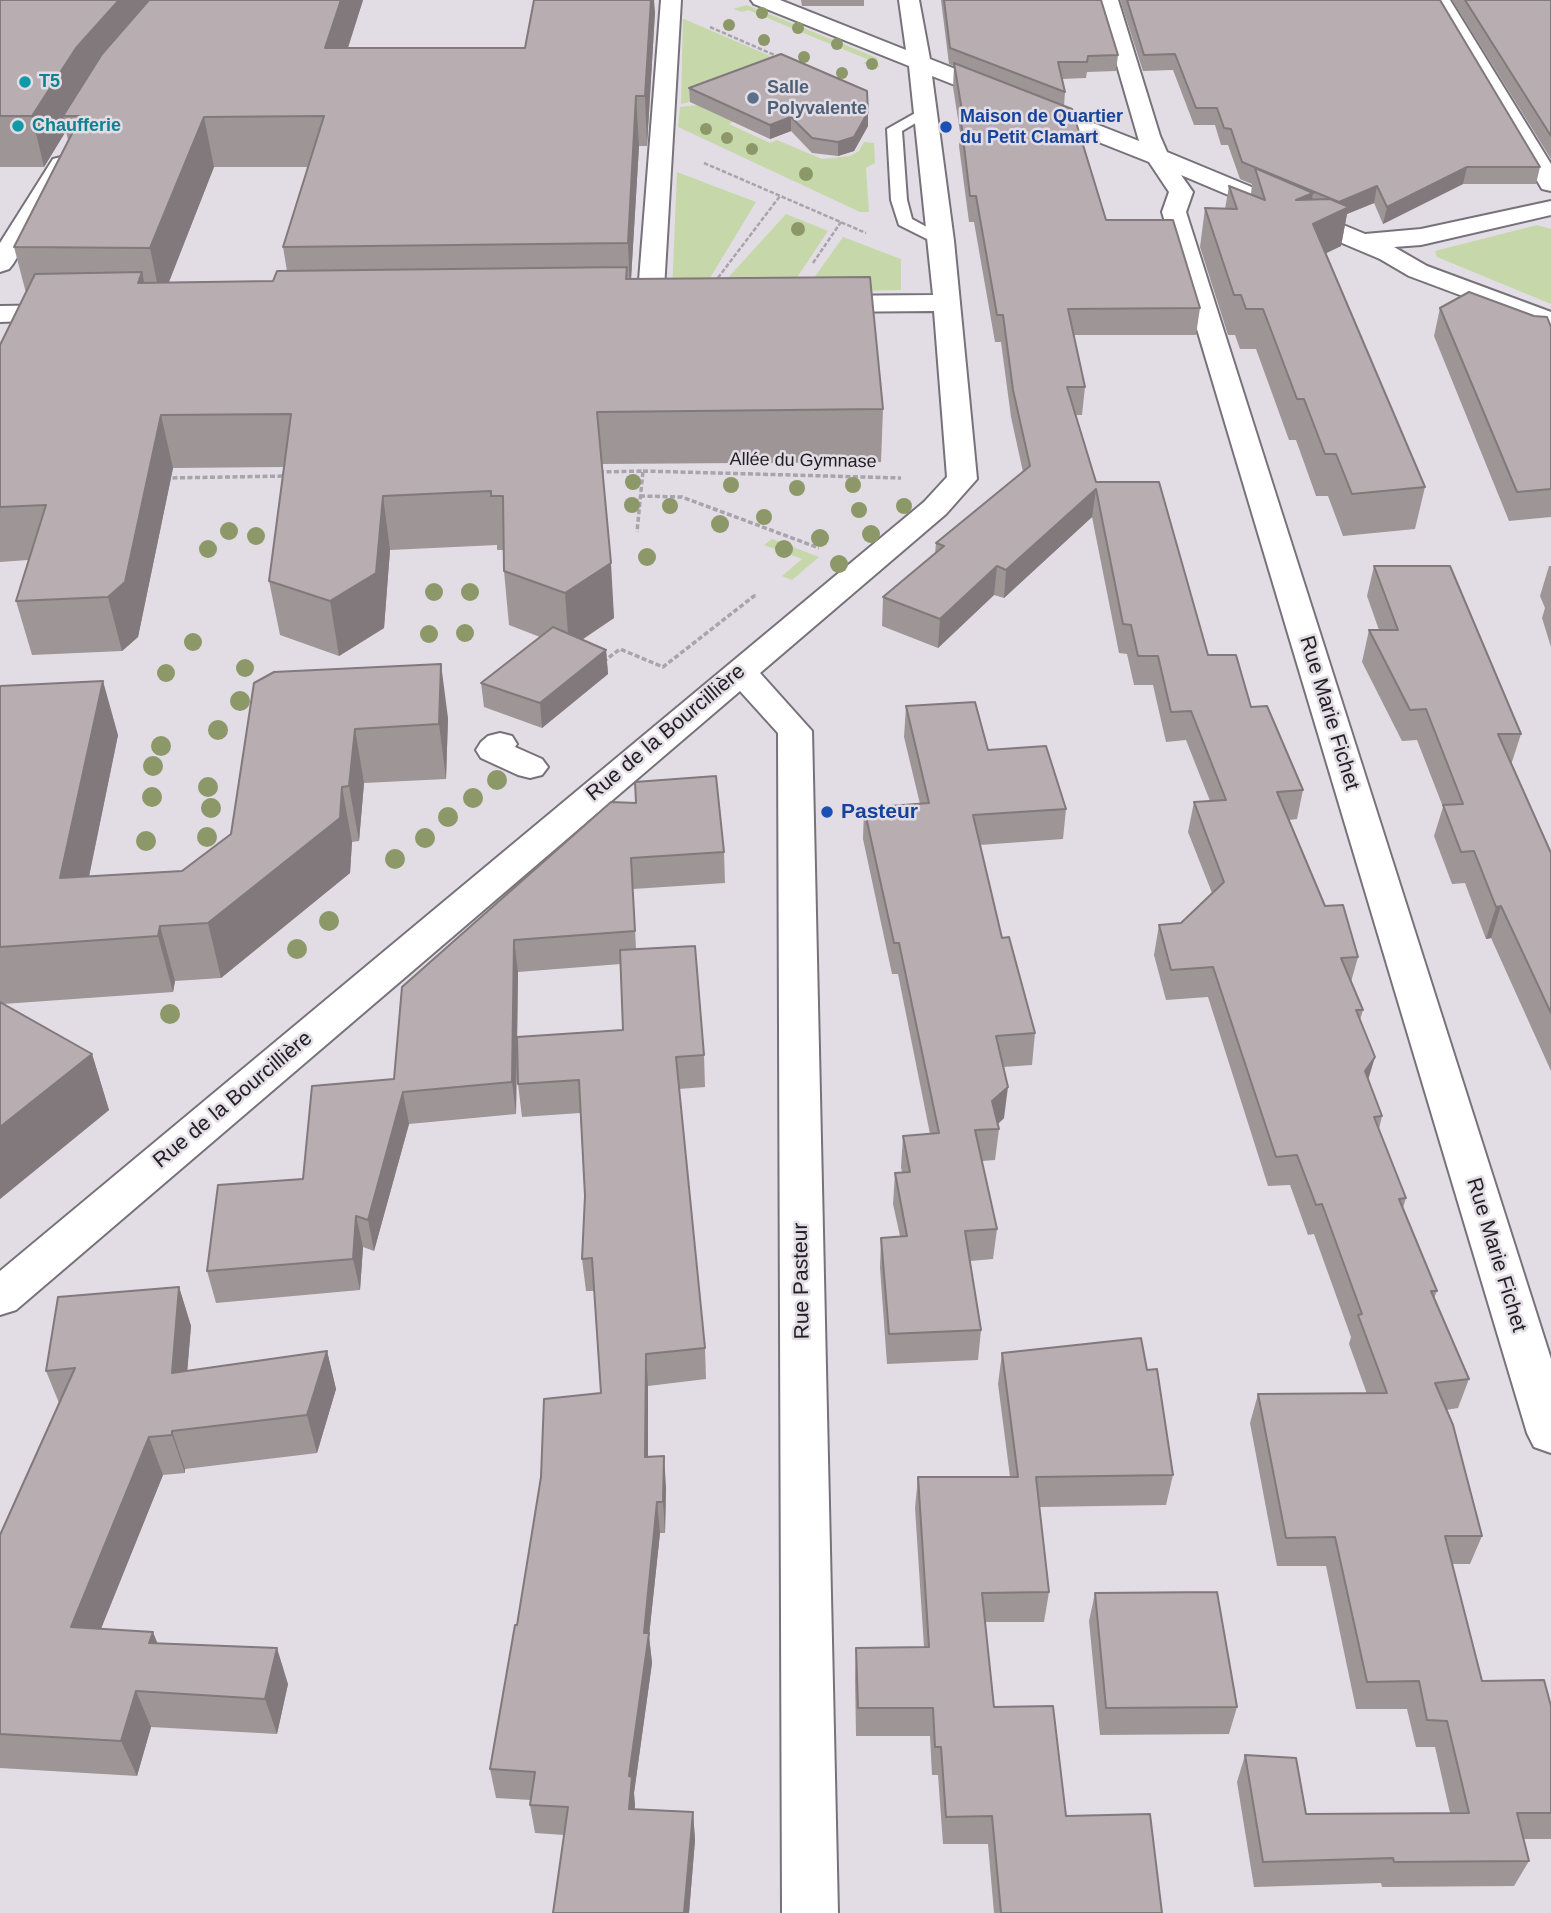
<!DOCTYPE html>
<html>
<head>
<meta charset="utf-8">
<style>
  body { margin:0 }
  canvas { display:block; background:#e2dce5 }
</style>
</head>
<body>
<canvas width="1551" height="1913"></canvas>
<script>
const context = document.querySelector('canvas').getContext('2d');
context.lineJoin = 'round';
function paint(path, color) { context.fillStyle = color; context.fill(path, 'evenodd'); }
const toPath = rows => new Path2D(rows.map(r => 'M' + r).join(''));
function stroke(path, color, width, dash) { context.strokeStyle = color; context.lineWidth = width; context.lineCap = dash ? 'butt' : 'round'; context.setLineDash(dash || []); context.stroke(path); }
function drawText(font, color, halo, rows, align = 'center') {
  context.font = font + ' Arial,sans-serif'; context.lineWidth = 5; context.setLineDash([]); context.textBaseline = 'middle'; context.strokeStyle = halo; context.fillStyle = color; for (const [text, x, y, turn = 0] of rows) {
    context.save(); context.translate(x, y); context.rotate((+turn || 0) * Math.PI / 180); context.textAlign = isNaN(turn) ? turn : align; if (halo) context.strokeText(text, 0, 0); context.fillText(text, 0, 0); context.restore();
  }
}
paint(toPath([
  [747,5,877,58,879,67,875,68,863,63,869,60,748,10,742,12,733,9],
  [683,19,684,19,840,86,711,97,681,104],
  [697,105,736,120,729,124,770,143,777,140,822,159,850,156,859,151,864,142,874,143,875,163,866,168,869,212,860,212,678,127,680,107],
  [677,172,756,202,701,293,672,293],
  [786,214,828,231,788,291,715,292],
  [1537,225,1551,229,1551,304,1437,257,1435,251],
  [843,237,901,259,901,290,804,292],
  [772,539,819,557,792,580,782,576,802,559,764,545]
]), '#c6d8aa');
const lane = toPath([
  [926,107,931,108,933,111,931,114,902,131,907,200,912,219,947,238,949,241,941,246,899,225,891,200,887,129,926,107]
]);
const street = toPath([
  [661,0,681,0,663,306,659,312,650,314,641,312,637,306,661,0],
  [751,0,780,0,906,50,899,0,919,0,930,59,1139,141,1098,0,1118,0,1160,136,1167,152,1365,234,1421,229,1551,201,1551,215,1421,245,1394,247,1427,266,1551,312,1551,329,1409,276,1380,259,1181,175,1193,192,1186,212,1551,1359,1551,1453,1534,1447,1527,1433,1162,212,1169,192,1149,162,932,76,954,241,977,479,946,514,760,673,812,731,838,1913,782,1913,778,733,740,691,16,1310,0,1315,0,1271,924,502,947,477,934,311,821,312,812,310,808,304,812,298,821,296,933,295,909,66,754,4,751,0],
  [1430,0,1450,0,1551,164,1551,191,1542,189,1539,184,1430,0],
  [61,157,69,159,73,164,13,264,9,269,0,272,0,243,53,159,61,157],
  [68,305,77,307,81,313,77,319,0,322,0,306,68,305],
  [500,733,512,736,517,744,515,747,542,759,548,767,542,775,530,778,518,775,481,758,476,750,481,742,488,736,500,733]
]);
stroke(lane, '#77727a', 4);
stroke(street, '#77727a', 4);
stroke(toPath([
  [710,27,779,57],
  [704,163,866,233],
  [813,263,841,222],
  [714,283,780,196]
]), '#a8a4ab', 2.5, [4.5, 2]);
stroke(toPath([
  [643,471,901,478],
  [599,472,643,471,637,532],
  [165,478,286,476],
  [640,496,682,497,819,548],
  [603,662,620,649,663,667,754,596,758,596]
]), '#a8a4ab', 3.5, [5, 2.5]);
paint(lane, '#fff');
paint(street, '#fff');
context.fillStyle = '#8d9869';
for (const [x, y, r] of [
  [762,13,6],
  [729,25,6],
  [798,28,6],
  [764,40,6],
  [837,44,6],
  [804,57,6],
  [872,64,6],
  [842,73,6],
  [706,129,6],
  [727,138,6],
  [752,149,6],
  [806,174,7],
  [798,229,7],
  [633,482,8],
  [731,485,8],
  [853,485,8],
  [797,488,8],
  [632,505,8],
  [670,506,8],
  [904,506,8],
  [859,510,8],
  [764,517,8],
  [720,524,9],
  [229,531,9],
  [871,534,9],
  [256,536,9],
  [820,538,9],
  [208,549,9],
  [784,549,9],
  [647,557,9],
  [839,564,9],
  [434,592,9],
  [470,592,9],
  [465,633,9],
  [429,634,9],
  [193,642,9],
  [245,668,9],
  [166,673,9],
  [240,701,10],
  [218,730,10],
  [161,746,10],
  [153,766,10],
  [497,780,10],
  [208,787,10],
  [152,797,10],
  [473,798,10],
  [211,808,10],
  [448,817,10],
  [207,837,10],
  [425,838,10],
  [146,841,10],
  [395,859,10],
  [329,921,10],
  [297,949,10],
  [170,1014,10]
]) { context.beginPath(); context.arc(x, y, r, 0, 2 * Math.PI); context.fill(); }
paint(toPath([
  [0,0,363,0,348,48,525,48,655,12,647,146,639,146,631,279,883,409,881,462,602,464,614,618,582,640,606,650,608,674,542,728,484,707,481,683,540,637,509,625,504,571,503,550,497,550,497,545,390,550,384,628,339,656,280,635,269,581,284,467,173,468,138,637,122,651,32,655,16,601,28,560,0,562,0,345,26,293,14,247,68,140,66,131,44,167,0,167],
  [214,167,308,167,283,247,287,271,273,281,169,282],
  [801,0,864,0,864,6,802,6],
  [941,0,1101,0,1118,55,1116,71,1087,72,1086,78,1062,79,1065,92,1064,106,1106,220,1200,308,1196,335,1074,335,1085,387,1082,415,1076,415,1096,482,1208,655,1251,707,1303,790,1297,819,1289,820,1325,906,1358,957,1351,982,1363,1010,1360,1020,1368,1080,1382,1116,1379,1129,1406,1198,1403,1208,1437,1291,1434,1298,1469,1379,1458,1408,1446,1410,1482,1536,1470,1564,1452,1564,1482,1681,1551,1706,1551,1839,1523,1839,1529,1861,1514,1886,1382,1887,1381,1883,1254,1887,1237,1782,1245,1755,1306,1814,1450,1813,1435,1747,1416,1747,1407,1709,1356,1709,1326,1566,1277,1566,1250,1423,1258,1394,1367,1394,1349,1344,1351,1337,1314,1234,1308,1235,1290,1185,1268,1186,1208,997,1166,1000,1154,955,1159,925,1181,923,1212,893,1188,832,1194,802,1210,801,1186,740,1166,742,1153,685,1134,685,1127,654,1119,653,1092,517,1004,598,994,595,938,648,882,626,883,597,935,554,936,543,1023,472,1011,417,1001,342,995,342,974,222,969,222,959,146,960,132,953,87,954,66,949,64],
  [1120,0,1440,0,1540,167,1536,184,1463,184,1383,224,1374,203,1347,214,1341,246,1326,253,1425,487,1415,529,1343,536,1328,496,1316,496,1296,440,1289,440,1256,349,1240,349,1235,335,1228,335,1200,247,1205,208,1225,209,1229,186,1251,194,1252,184,1240,179,1228,145,1221,145,1215,125,1194,125,1173,70,1143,71],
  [1452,0,1551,0,1551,159],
  [689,88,868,126,854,151,838,156,812,153,791,131,770,139,690,102],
  [1440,308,1551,327,1551,517,1509,521,1434,336],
  [1374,566,1521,734,1511,765,1551,853,1551,1071,1491,938,1486,939,1465,883,1452,884,1434,836,1443,807,1417,740,1402,741,1362,662,1369,630,1379,630,1367,596],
  [1549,566,1551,566,1551,647,1542,618,1545,608,1540,596],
  [254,683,448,718,446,779,364,783,359,841,352,842,350,873,221,978,175,981,173,992,3,1004,92,1054,109,1110,0,1199,0,686,118,735,89,877,182,871,231,834],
  [906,706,988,750,1066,809,1063,839,980,845,1002,938,1035,1033,1032,1065,1003,1067,1004,1118,998,1124,999,1129,995,1160,982,1161,997,1229,993,1259,970,1261,981,1330,978,1360,887,1364,880,1268,881,1238,900,1236,893,1204,895,1173,902,1173,901,1167,903,1136,930,1134,898,974,892,974,863,839,864,808,920,804,904,737],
  [611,802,724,852,725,883,633,889,636,949,704,1055,705,1087,679,1089,705,1348,706,1379,648,1386,648,1456,666,1487,665,1533,660,1533,649,1636,652,1663,634,1793,635,1810,693,1812,695,1840,689,1913,553,1913,564,1835,535,1833,530,1805,531,1800,496,1798,490,1769,517,1625,601,1393,594,1291,586,1291,582,1259,585,1196,580,1113,522,1117,518,1084,623,1030,621,964,518,972,516,1114,409,1124,374,1251,363,1247,360,1290,216,1303,207,1271,303,1179,394,1079],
  [179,1287,191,1326,187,1371,327,1351,336,1389,317,1453,185,1469,185,1473,163,1475,101,1629,158,1644,288,1684,277,1734,151,1727,137,1776,0,1768,0,1535,59,1403,46,1371],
  [1002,1353,1147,1370,1173,1475,1166,1505,1039,1507,1049,1592,1044,1622,985,1622,994,1707,1066,1816,1162,1913,994,1913,988,1844,943,1844,938,1775,932,1775,930,1736,856,1736,855,1677,856,1648,924,1647,915,1508,918,1477,1010,1477,998,1384],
  [1095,1593,1237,1707,1229,1734,1100,1735,1089,1621]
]), '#9e9597');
paint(toPath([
  [119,0,170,0,63,116,66,131,44,167,32,116,76,48],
  [341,0,363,0,332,97,325,48],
  [651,0,654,0,655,12,647,146,645,96],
  [636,96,639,146,630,296,628,243],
  [868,112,868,126,854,151,838,156,838,142],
  [204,117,214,167,161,302,150,248],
  [791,117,791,131,770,139,770,125],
  [1467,167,1463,184,1383,224,1387,207],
  [1377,186,1374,203,1347,214,1341,246,1306,263,1313,224,1337,213,1339,202],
  [1313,193,1307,231,1296,200],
  [142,272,153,323,138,283],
  [161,415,173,468,138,637,122,651,108,597],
  [1096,489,1092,517,1004,598,1006,570],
  [383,496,390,550,384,628,339,656,330,601],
  [611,563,614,618,569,648,565,593],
  [997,566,994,595,938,648,940,619],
  [606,650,608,674,542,728,540,703],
  [441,664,448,718,446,779,439,724],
  [103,681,118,735,77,934,60,878],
  [355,729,364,783,359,841,349,786],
  [342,787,352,842,350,873,221,978,208,923],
  [1501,906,1491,938,1486,939,1496,907],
  [160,926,175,981,173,992,158,936],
  [514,940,518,972,516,1114,512,1082],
  [92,1054,109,1110,0,1199,0,1127],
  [1375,1057,1366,1087,1365,1071],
  [1008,1087,1004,1118,992,1129,992,1101],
  [403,1092,409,1124,374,1251,368,1220],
  [356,1216,363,1247,360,1290,353,1259],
  [179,1287,191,1326,184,1411,172,1373],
  [327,1351,336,1389,317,1453,307,1415],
  [646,1354,648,1386,648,1488,645,1457],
  [172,1431,185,1469,185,1473,172,1435],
  [149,1437,163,1475,87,1663,71,1627],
  [664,1456,666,1487,665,1533,663,1502],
  [657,1502,660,1533,649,1636,652,1663,634,1793,635,1805,632,1838,629,1809,629,1776],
  [153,1632,167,1667,149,1643],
  [277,1648,288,1684,277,1734,265,1699],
  [136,1691,151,1727,137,1776,121,1741],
  [693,1812,695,1840,689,1913,684,1913]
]), '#81797b');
const building = toPath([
  [0,0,119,0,76,48,32,116,0,116,0,0],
  [149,0,341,0,325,48,525,48,534,0,651,0,645,96,636,96,628,243,283,247,324,116,204,117,150,248,14,247,81,116,63,116,102,54,149,0],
  [944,0,1101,0,1118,55,1088,56,1087,62,1058,62,1065,92,950,48,944,0],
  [1127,0,1440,0,1540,167,1467,167,1387,207,1377,186,1339,202,1242,162,1231,129,1224,128,1217,108,1196,108,1175,54,1144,55,1127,0],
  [1465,0,1551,0,1551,136,1465,0],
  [781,54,867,91,868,112,854,137,838,142,812,138,791,117,770,125,689,88,781,54],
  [954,63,1072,109,1106,220,1173,220,1200,308,1068,309,1085,387,1067,387,1096,482,1159,482,1208,655,1236,655,1251,707,1267,706,1303,790,1277,792,1325,906,1343,905,1358,957,1341,958,1363,1010,1356,1010,1375,1057,1365,1071,1382,1116,1374,1117,1406,1198,1399,1199,1437,1291,1431,1291,1469,1379,1435,1383,1453,1425,1482,1536,1445,1536,1482,1681,1544,1680,1551,1706,1551,1813,1517,1813,1529,1861,1394,1862,1393,1858,1263,1862,1245,1755,1296,1758,1306,1814,1469,1813,1447,1721,1427,1720,1419,1681,1367,1682,1335,1537,1286,1538,1258,1394,1387,1393,1358,1315,1362,1314,1322,1204,1316,1205,1297,1155,1276,1157,1213,967,1171,970,1159,925,1181,923,1224,882,1194,802,1226,800,1191,711,1171,712,1158,656,1138,656,1131,625,1123,624,1096,489,1006,570,997,566,940,619,883,597,944,546,936,543,1030,466,1013,390,1003,315,997,315,976,196,970,196,961,121,964,123,954,63],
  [1255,168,1313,193,1296,200,1330,199,1349,207,1313,224,1425,487,1352,494,1336,454,1325,454,1304,399,1297,399,1263,309,1246,309,1241,295,1234,295,1205,208,1237,209,1229,186,1265,200,1255,168],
  [627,267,626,279,870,277,883,409,597,412,611,563,565,593,504,571,503,496,491,496,491,491,383,496,376,573,330,601,269,581,291,414,161,415,125,582,108,597,16,601,46,505,0,507,0,345,35,274,142,272,138,283,273,281,277,271,627,267],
  [1469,292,1534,316,1547,317,1551,327,1551,489,1517,492,1440,308,1469,292],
  [1374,566,1450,566,1521,734,1498,734,1551,853,1551,1013,1501,906,1496,907,1474,851,1461,852,1443,805,1463,804,1426,709,1410,710,1369,630,1398,630,1374,566],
  [553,627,606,650,540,703,481,683,553,627],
  [441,664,439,724,355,729,349,786,342,787,340,818,208,923,160,926,158,936,0,947,0,686,103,681,60,878,182,871,231,834,254,683,274,672,441,664],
  [975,702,988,750,1046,746,1066,809,973,815,1002,938,1009,937,1035,1033,996,1036,1008,1087,992,1101,999,1129,975,1130,997,1229,965,1231,981,1330,889,1334,881,1238,907,1236,895,1173,910,1172,903,1136,939,1133,899,943,894,943,864,808,929,803,906,706,975,702],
  [716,776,724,852,631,858,635,931,514,940,512,1082,403,1092,368,1220,356,1216,353,1259,207,1271,218,1185,303,1179,312,1086,394,1079,402,987,611,802,636,803,635,782,716,776],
  [695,946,704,1055,676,1057,705,1348,646,1354,645,1457,664,1456,663,1502,657,1502,644,1633,649,1633,629,1776,632,1777,629,1809,693,1812,684,1913,553,1913,568,1807,530,1805,535,1772,490,1769,515,1625,517,1625,541,1477,544,1399,601,1393,592,1258,582,1259,585,1196,579,1080,518,1084,517,1037,623,1030,620,950,695,946],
  [0,1002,92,1054,0,1127,0,1002],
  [179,1287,172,1373,327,1351,307,1415,172,1431,172,1435,149,1437,71,1627,153,1632,149,1643,277,1648,265,1699,136,1691,121,1741,0,1734,0,1535,75,1368,46,1371,58,1297,179,1287],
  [1141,1338,1147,1370,1157,1369,1173,1475,1036,1477,1049,1592,982,1593,994,1707,1053,1706,1066,1816,1150,1814,1162,1913,1001,1913,992,1816,946,1817,941,1747,935,1747,933,1708,858,1708,856,1648,929,1647,918,1477,1018,1477,1002,1353,1141,1338],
  [1217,1592,1237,1707,1106,1708,1095,1593,1217,1592]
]);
paint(building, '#b8adb0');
stroke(building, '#81797b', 2);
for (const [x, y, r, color] of [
  [25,82,7,"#0f9aa8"],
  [753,98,7,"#5c6f8a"],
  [18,126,7,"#0f9aa8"],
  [946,127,7,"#1a4fb4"],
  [827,812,7,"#1a4fb4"]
]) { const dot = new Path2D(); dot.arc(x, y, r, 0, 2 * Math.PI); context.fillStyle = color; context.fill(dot); stroke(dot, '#e2dce5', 2.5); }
drawText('bold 18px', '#0d838f', '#e2dce5', [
  ["T5",39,82],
  ["Chaufferie",32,126]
], 'left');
drawText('bold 18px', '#4e5e75', '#e2dce5', [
  ["Salle",767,88],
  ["Polyvalente",767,109]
], 'left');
drawText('bold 18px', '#164399', '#e2dce5', [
  ["Maison de Quartier",960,117],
  ["du Petit Clamart",960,138]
], 'left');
drawText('18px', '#222023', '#e2dce5', [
  ["Allée du Gymnase",803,461,1]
]);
drawText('21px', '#222023', '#e2dce5', [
  ["Rue Marie Fichet",1329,713,73],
  ["Rue de la Bourcillière",666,733,-40],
  ["Rue de la Bourcillière",233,1100,-40],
  ["Rue Marie Fichet",1496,1255,73],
  ["Rue Pasteur",802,1281,-91]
]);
drawText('bold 21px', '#164399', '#e2dce5', [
  ["Pasteur",841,812]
], 'left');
</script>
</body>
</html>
